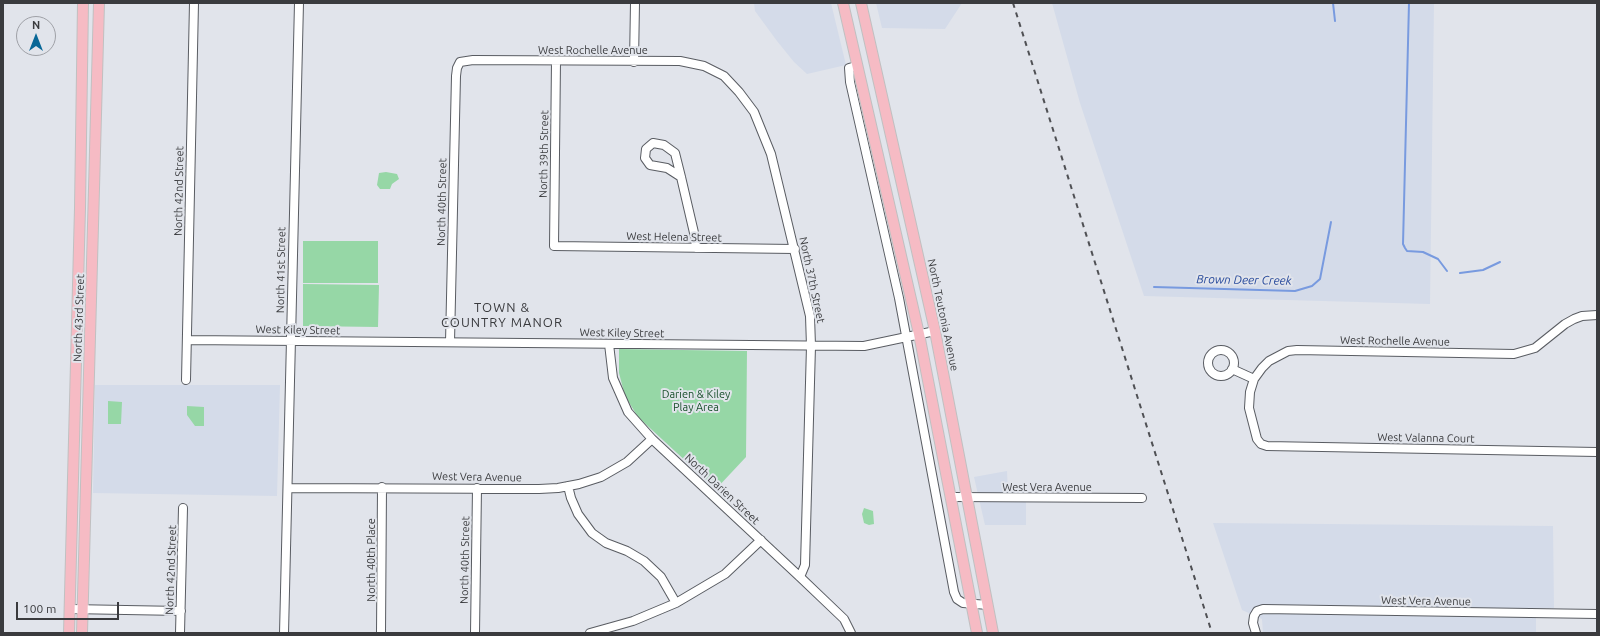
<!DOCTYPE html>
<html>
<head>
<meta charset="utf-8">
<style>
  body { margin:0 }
  #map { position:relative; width:1600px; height:636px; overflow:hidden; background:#e1e4eb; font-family:Ubuntu,sans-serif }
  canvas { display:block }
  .frame { position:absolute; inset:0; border:4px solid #3a3b3e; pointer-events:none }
  .north { position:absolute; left:16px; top:16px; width:40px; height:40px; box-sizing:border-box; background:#e1e4eb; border:1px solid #9ea0a6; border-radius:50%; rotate:0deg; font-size:11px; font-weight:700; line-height:16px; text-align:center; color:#3a3b3e }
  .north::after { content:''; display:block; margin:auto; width:14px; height:18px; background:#086797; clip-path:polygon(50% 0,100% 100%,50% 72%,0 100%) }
  .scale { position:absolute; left:16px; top:602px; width:103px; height:18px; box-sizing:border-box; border:2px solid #3a3b3e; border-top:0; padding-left:5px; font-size:12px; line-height:14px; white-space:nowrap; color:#3a3b3e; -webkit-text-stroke:3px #e1e4eb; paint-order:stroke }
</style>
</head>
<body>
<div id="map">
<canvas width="1600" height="636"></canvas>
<div class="frame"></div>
<div class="north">N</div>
<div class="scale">100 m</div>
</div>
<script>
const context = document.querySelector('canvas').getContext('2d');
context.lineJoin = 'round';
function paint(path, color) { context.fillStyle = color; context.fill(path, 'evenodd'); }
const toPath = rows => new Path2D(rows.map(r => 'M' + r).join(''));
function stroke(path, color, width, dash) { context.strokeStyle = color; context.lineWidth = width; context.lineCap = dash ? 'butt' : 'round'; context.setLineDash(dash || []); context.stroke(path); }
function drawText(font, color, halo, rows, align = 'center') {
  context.font = font + ' Ubuntu,sans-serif'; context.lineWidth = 4; context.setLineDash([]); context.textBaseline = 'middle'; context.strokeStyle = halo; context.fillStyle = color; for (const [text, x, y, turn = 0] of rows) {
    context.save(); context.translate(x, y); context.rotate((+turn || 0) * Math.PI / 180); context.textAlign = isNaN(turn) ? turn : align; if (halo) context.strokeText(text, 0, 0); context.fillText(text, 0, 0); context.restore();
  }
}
paint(toPath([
  [754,3,831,3,846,65,807,74,794,62,777,41,755,11],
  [876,3,962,3,945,29,882,28],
  [1052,3,1434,3,1430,304,1144,296,1080,103],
  [95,385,280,385,277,496,93,493],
  [1007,471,1008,492,1026,493,1026,525,985,525,974,477],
  [1213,523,1553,526,1554,608,1536,608,1536,633,1263,633,1262,619,1242,610]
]), '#d4dbe9');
paint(toPath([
  [386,172,397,174,399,179,392,184,390,189,380,189,377,185,379,173],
  [303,241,378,241,378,283,303,283],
  [303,284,379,285,378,327,303,326],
  [619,349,747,351,746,457,716,489,638,417,625,396,619,373],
  [108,401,122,402,121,424,108,424],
  [187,406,204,407,204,426,195,426,187,415],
  [864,508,873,511,874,524,869,525,864,523,862,514]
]), '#96d7a6');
stroke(toPath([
  [1333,3,1335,21],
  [1409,3,1403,244,1405,248,1407,251,1423,252,1438,259,1447,271],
  [1460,273,1483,270,1500,262],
  [1154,287,1295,291,1312,286,1320,279,1331,222]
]), '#789adf', 2);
const minor = toPath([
  [556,61,554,246,795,249],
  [634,62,635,3],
  [856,66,849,68,850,82,899,298,954,592,957,599,963,603,988,605],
  [681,177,667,168,650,165,645,158,646,149,653,143,664,145,675,153,681,177,695,237,696,248],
  [1597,315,1582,316,1574,319,1565,324,1535,348,1514,354,1297,350,1288,351,1269,361,1262,368,1254,379,1250,392,1249,408,1257,439,1261,444,1267,446,1597,452],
  [187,340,864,346,935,331],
  [450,342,456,76,457,68,460,62,473,60,680,61,704,66,724,76,739,92,754,112,771,154,810,316,811,346,805,565,800,577],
  [609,344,613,378,628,412,652,439,800,577,844,619,851,633],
  '1208 363a13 13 0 1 1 26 0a13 13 0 1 1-26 0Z',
  [1232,369,1254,379],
  [186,380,194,3],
  [568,486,571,498,578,514,592,533,606,543,627,551,644,561,661,577,676,603],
  [288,488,539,489,558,488,579,484,601,477,627,462,652,439],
  [951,497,1142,498],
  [70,609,181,611],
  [180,633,183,508],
  [284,633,299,3],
  [381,633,382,487],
  [475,633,477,488],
  [590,633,633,621,676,603,725,574,761,540],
  [1256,633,1253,623,1254,616,1257,611,1263,609,1597,614]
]);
const major = toPath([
  [843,3,919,334,977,633],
  [861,3,935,331,993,633],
  [69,633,80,208,83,3],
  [82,633,99,3]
]);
stroke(minor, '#595c62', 10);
stroke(major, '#c0c0c1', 12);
stroke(minor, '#fff', 8);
stroke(major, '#f6bbc4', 10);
stroke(toPath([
  [1013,3,1212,633]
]), '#4f5054', 2, [5, 5]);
drawText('11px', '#3a3b3e', '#e1e4eb', [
  ["West Rochelle Avenue",593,50],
  ["North 39th Street",544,154,-89],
  ["North 42nd Street",179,191,-89],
  ["North 40th Street",442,202,-89],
  ["West Helena Street",674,237,1],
  ["North 41st Street",281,270,-89],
  ["North 37th Street",812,280,78],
  ["North Teutonia Avenue",943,315,78],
  ["North 43rd Street",79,318,-88],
  ["West Kiley Street",298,330,1],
  ["West Kiley Street",622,333,1],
  ["West Rochelle Avenue",1395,341,1],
  ["West Valanna Court",1426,438,1],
  ["West Vera Avenue",477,477,1],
  ["West Vera Avenue",1047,487],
  ["North Darien Street",722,489,43],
  ["North 40th Place",371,560,-90],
  ["North 40th Street",465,560,-89],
  ["North 42nd Street",171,570,-88],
  ["West Vera Avenue",1426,601,1]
]);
drawText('11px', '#184f2b', '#e1e4eb', [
  ["Darien & Kiley",696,394],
  ["Play Area",696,407]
]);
drawText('italic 12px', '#274a9c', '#e1e4eb', [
  ["Brown Deer Creek",1244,280,1]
]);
context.letterSpacing = '1px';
drawText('13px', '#3a3b3e', '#e1e4eb', [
  ["TOWN &",502,308],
  ["COUNTRY MANOR",502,323]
]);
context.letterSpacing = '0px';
</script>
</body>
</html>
